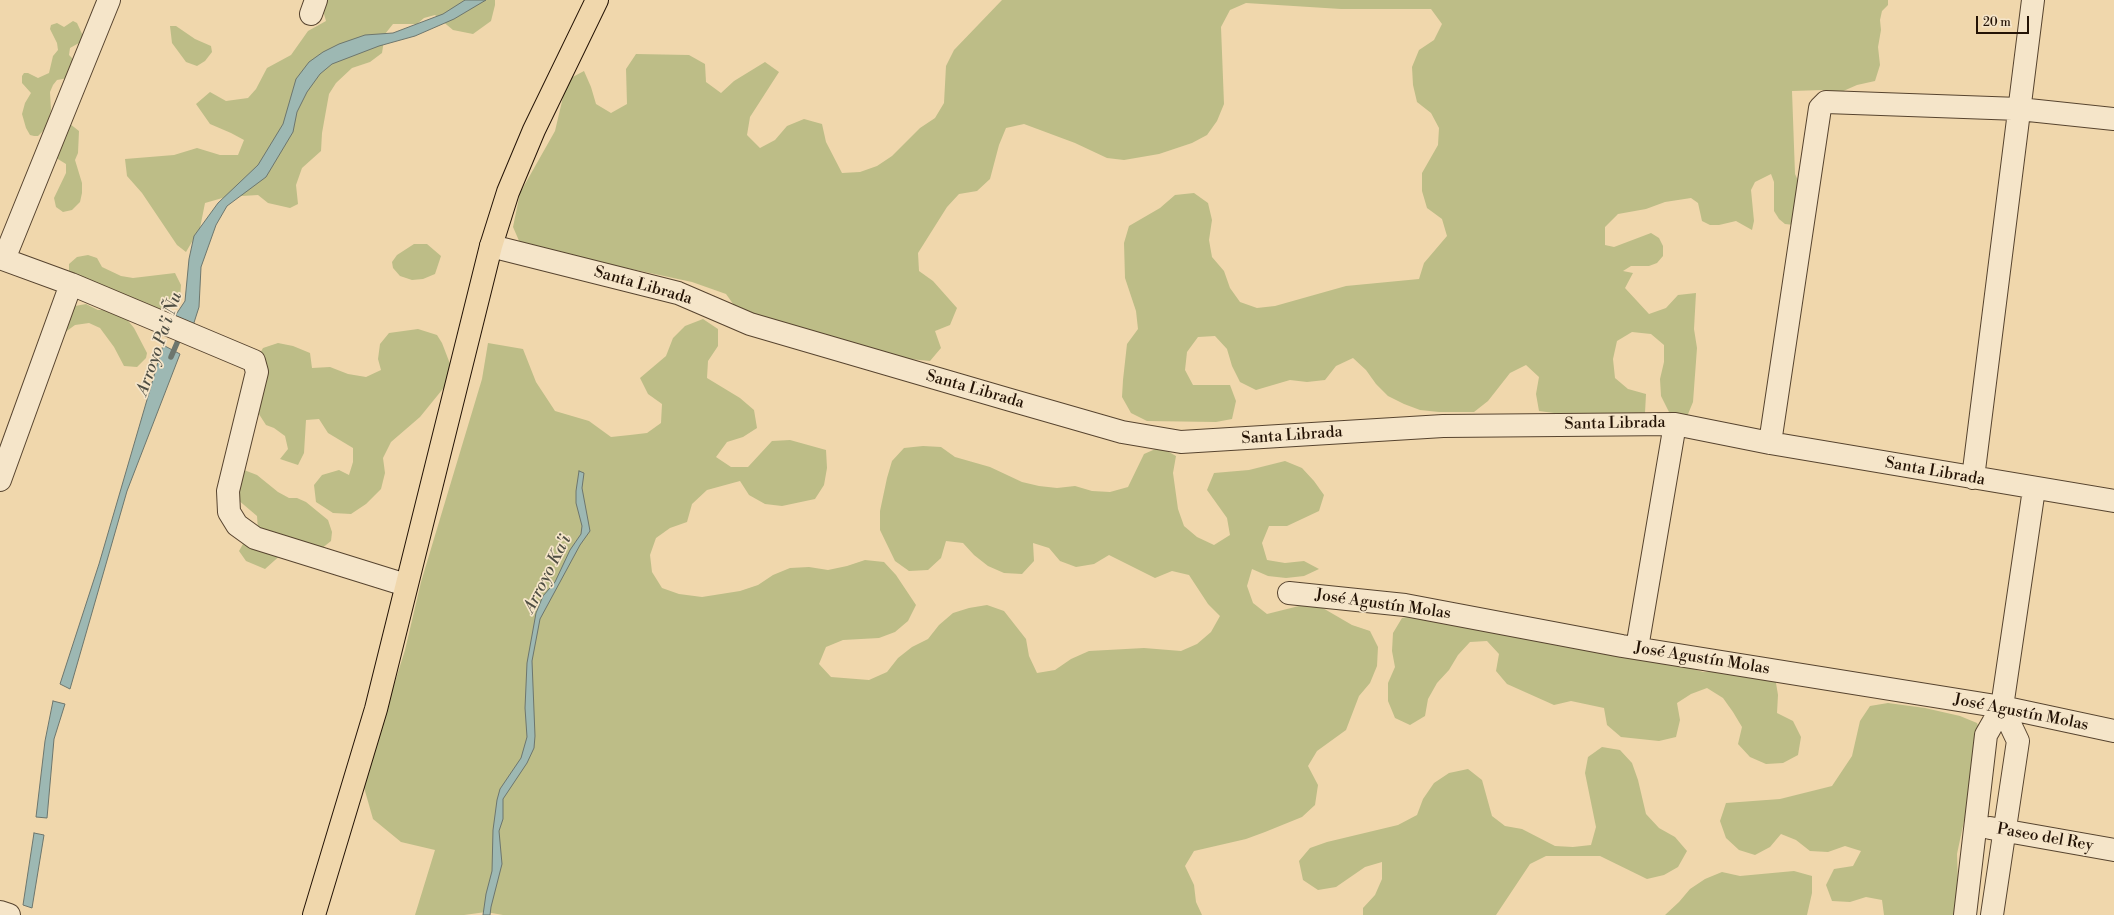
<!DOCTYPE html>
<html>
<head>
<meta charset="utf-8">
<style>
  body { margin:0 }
  #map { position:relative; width:2114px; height:915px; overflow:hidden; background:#f0d7ac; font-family:"Libre Bodoni",serif }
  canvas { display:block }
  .scale { position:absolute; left:1976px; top:16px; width:53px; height:18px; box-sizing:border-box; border:2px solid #241305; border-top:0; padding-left:5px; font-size:12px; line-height:14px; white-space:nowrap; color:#241305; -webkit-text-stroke:3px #f5e5c9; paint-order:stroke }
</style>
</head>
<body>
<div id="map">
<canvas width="2114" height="915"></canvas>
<div class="scale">20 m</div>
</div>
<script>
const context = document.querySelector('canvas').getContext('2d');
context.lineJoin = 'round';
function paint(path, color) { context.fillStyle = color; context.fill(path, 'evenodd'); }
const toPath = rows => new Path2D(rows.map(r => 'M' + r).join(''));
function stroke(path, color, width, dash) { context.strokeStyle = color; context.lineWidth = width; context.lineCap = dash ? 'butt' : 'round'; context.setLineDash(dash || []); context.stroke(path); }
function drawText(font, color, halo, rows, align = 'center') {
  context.font = font + ' "Libre Bodoni",serif'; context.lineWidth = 3.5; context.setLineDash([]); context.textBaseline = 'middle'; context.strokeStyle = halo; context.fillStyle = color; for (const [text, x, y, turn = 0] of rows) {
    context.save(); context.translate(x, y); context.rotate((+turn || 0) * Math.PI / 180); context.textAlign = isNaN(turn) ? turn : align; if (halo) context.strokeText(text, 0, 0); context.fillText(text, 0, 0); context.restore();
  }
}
paint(toPath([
  [320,0,495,0,495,5,491,21,473,34,453,30,435,15,424,18,417,24,393,24,385,34,382,53,370,62,352,68,336,83,329,94,322,133,321,151,302,168,296,185,298,204,290,208,268,203,258,195,226,197,205,203,200,228,186,252,177,245,142,193,127,176,125,159,174,155,197,148,220,155,238,155,244,140,231,133,210,124,196,104,210,92,226,101,248,98,256,89,267,68,291,55,308,31,326,21],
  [1002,0,1888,0,1888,5,1882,11,1880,20,1881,30,1878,47,1880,65,1875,81,1857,85,1841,92,1823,90,1792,91,1795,174,1803,191,1794,225,1785,224,1779,219,1774,211,1774,182,1771,174,1755,182,1751,190,1754,221,1752,230,1736,221,1719,225,1710,225,1702,221,1698,203,1691,198,1665,202,1646,209,1618,214,1605,227,1605,245,1614,247,1651,233,1659,238,1663,246,1663,256,1657,263,1649,266,1631,266,1623,271,1633,273,1625,288,1649,314,1666,308,1678,295,1696,293,1694,329,1697,348,1693,402,1686,419,1669,412,1661,396,1660,379,1664,362,1664,345,1651,334,1632,332,1617,341,1613,359,1615,378,1628,389,1646,394,1645,413,1629,423,1539,411,1536,394,1539,377,1526,365,1510,373,1488,401,1474,412,1439,412,1420,410,1404,404,1388,396,1376,384,1366,370,1353,358,1336,366,1325,380,1307,382,1290,380,1256,390,1240,382,1232,366,1227,349,1215,336,1198,337,1187,352,1185,370,1193,385,1230,385,1236,401,1232,419,1216,422,1147,421,1131,413,1122,397,1123,380,1127,344,1138,329,1136,311,1125,278,1124,243,1129,226,1160,208,1175,195,1194,193,1208,203,1212,220,1209,240,1212,257,1224,271,1230,288,1240,302,1257,308,1275,306,1346,286,1419,279,1424,263,1447,236,1442,219,1427,208,1422,191,1422,173,1438,145,1439,128,1431,113,1417,102,1413,85,1412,67,1419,50,1434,40,1442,24,1431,9,1341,9,1246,3,1230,10,1221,27,1224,104,1217,121,1207,135,1192,143,1159,154,1124,160,1107,158,1075,143,1024,124,1006,128,999,145,990,179,977,191,959,194,947,207,918,253,919,271,933,281,957,308,950,325,935,331,941,348,930,361,879,356,736,308,726,294,692,282,589,260,520,243,513,227,520,193,555,131,567,80,584,71,591,87,596,104,611,113,627,104,626,69,636,54,689,55,705,64,706,82,721,93,734,81,765,62,779,72,750,117,747,135,760,148,775,140,787,126,804,119,822,124,826,142,842,173,860,172,877,166,892,156,920,128,935,118,944,103,946,66,954,50],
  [73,21,77,23,83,36,79,43,70,48,69,55,74,60,68,78,57,80,53,85,50,92,51,110,47,124,43,131,38,136,34,136,30,135,26,128,22,114,25,103,31,93,22,83,22,76,24,73,28,73,38,78,49,73,53,56,58,50,57,43,50,29,51,25,57,23,64,27],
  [170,26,176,26,195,39,211,46,212,52,205,61,197,66,186,62,172,43],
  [70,124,79,131,78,153,75,160,82,183,82,193,80,202,72,210,63,212,56,207,54,198,66,173,66,164,48,153],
  [414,244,427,244,441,256,435,274,423,279,412,280,400,276,393,268,392,262,397,255],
  [88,255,97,258,102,267,121,276,133,278,175,273,181,285,180,299,170,310,159,312,69,276,69,264,77,257],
  [86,304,98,310,108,310,125,317,134,328,147,353,146,358,137,367,124,366,114,347,100,328,89,323,75,325,60,336,75,306],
  [703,319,718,329,718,346,708,361,707,378,740,398,754,410,757,428,743,437,727,442,716,457,731,467,748,467,772,441,790,440,826,450,827,468,824,485,815,499,782,506,765,504,749,495,740,481,707,490,692,504,687,522,670,528,656,538,650,555,652,572,662,588,679,594,702,597,740,591,758,585,773,575,790,568,809,567,828,570,847,566,865,560,884,562,896,575,916,605,908,621,895,632,879,638,843,640,826,647,819,664,831,677,869,680,887,672,898,658,912,647,928,639,939,625,953,613,969,608,987,605,1004,611,1026,639,1029,656,1037,673,1055,670,1071,659,1089,651,1144,648,1181,651,1197,644,1211,632,1220,616,1208,604,1189,575,1172,571,1155,578,1109,555,1094,564,1076,567,1060,561,1049,548,1033,543,1034,561,1022,574,1004,573,988,566,974,555,963,543,946,541,941,558,928,570,909,571,895,561,880,530,880,511,887,478,892,461,904,448,923,446,941,447,955,457,990,467,1022,482,1039,486,1057,488,1075,486,1092,491,1110,492,1128,487,1144,454,1160,447,1176,456,1173,473,1178,509,1184,526,1197,537,1214,545,1230,535,1227,518,1207,490,1214,473,1249,470,1285,461,1302,468,1314,481,1324,495,1319,511,1287,526,1269,526,1262,543,1267,560,1285,563,1304,561,1319,569,1304,576,1286,578,1268,576,1252,569,1247,586,1253,603,1267,614,1303,605,1321,607,1352,625,1370,631,1378,647,1377,666,1370,683,1359,696,1346,730,1317,751,1308,766,1318,785,1315,805,1302,817,1265,832,1246,839,1194,851,1185,866,1194,885,1196,902,1202,915,503,915,486,912,464,915,415,915,435,850,401,842,373,819,363,784,405,650,421,582,482,379,488,343,523,349,536,382,555,411,589,421,611,437,630,435,647,433,661,423,662,404,648,394,640,378,666,356,673,338,685,326],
  [418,329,437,335,442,343,452,369,446,385,420,417,391,442,383,458,385,473,381,489,366,504,351,514,333,513,316,502,314,485,322,475,339,470,349,475,353,462,353,448,328,433,319,419,306,420,304,453,298,465,280,459,288,449,285,436,274,428,266,425,255,408,257,359,263,348,278,343,293,346,310,353,312,368,330,367,348,374,366,377,381,370,378,359,380,344,389,333],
  [244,470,257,475,278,492,289,498,297,498,306,502,328,520,332,532,331,541,321,549,293,544,265,569,246,561,239,551,243,544,255,538,258,530,257,516,237,499],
  [1420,614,1649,655,1703,672,1724,671,1775,677,1778,695,1777,713,1793,721,1801,737,1798,755,1783,763,1766,764,1750,757,1738,744,1742,727,1733,712,1723,698,1707,688,1691,694,1677,703,1680,720,1676,737,1659,741,1621,737,1607,725,1604,708,1571,701,1554,705,1507,684,1496,671,1499,654,1487,641,1470,642,1458,655,1449,670,1437,683,1428,699,1425,716,1410,725,1395,718,1388,701,1388,683,1395,667,1392,651,1393,633,1402,618],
  [1888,703,1925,708,1960,716,1977,723,1982,734,1984,752,1964,821,1957,854,1959,915,1884,915,1882,900,1866,897,1850,902,1832,901,1826,885,1834,869,1853,866,1861,851,1845,846,1828,852,1810,851,1796,840,1781,834,1770,847,1755,855,1739,850,1726,838,1720,821,1726,803,1780,799,1832,786,1852,756,1860,721,1870,706],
  [1602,747,1620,750,1632,763,1638,780,1646,814,1659,828,1675,837,1687,851,1678,867,1664,875,1647,879,1600,856,1546,856,1530,864,1496,915,1363,915,1363,908,1375,895,1382,879,1382,862,1365,867,1336,887,1318,890,1303,880,1299,861,1310,848,1327,842,1398,825,1417,815,1423,799,1434,783,1449,773,1468,769,1482,780,1492,816,1505,826,1522,829,1555,846,1573,847,1591,845,1596,827,1585,773,1588,757],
  [1794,871,1812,876,1812,893,1807,915,1665,915,1679,902,1690,889,1705,879,1722,872,1740,876]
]), '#bdbd87');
const water = toPath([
  [465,0,486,0,454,19,415,36,379,46,332,64,320,74,307,92,297,112,293,132,266,177,227,206,216,225,201,267,199,307,191,332,171,322,185,301,189,259,194,236,218,203,258,165,283,124,296,79,309,62,323,52,339,44,365,35,393,33,443,14,465,0],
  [163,345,180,354,127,491,70,689,60,684,99,564,163,345],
  [579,471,584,473,582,488,590,531,580,545,540,619,532,661,535,736,534,748,527,763,503,799,503,819,499,831,502,864,491,907,490,915,483,915,486,894,492,871,493,830,497,800,500,789,521,758,527,737,525,708,527,663,536,613,543,596,555,582,570,550,581,534,582,526,576,503,576,491,579,471],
  [53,701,65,704,54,739,47,818,36,817,45,741,53,701],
  [34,833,44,835,32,908,23,905,34,833]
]);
paint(water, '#9db8b3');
stroke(water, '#6d766d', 1);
stroke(toPath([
  [171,357,180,336]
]), '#6d766d', 5.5);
const minor = toPath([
  [311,14,316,0],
  [491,246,678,293,750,324,1007,399,1122,432,1181,442,1443,426,1675,424,1770,443,2114,501],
  [0,258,71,284,254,361,257,372,228,491,229,512,237,525,255,538,406,585],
  [4,259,109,0],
  [1770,443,1820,108,1826,102,2019,109,2114,119],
  [1973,478,2033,0],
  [0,480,71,284],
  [1289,593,1405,605,1622,646,2002,707,2114,731],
  [1637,648,1675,424],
  [1990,828,2114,850],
  [0,912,9,915],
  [1965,915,1986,735,2002,707,2034,489],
  [1992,915,2018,741,2002,707]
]);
const major = toPath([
  [314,915,376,709,491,246,508,192,534,130,597,0]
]);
stroke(minor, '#57442f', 24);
stroke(major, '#241305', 24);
stroke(minor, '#f5e5c9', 22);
stroke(major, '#f0d7ac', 22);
drawText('16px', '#241305', '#f5e5c9', [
  ["Santa Librada",643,286,16],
  ["Santa Librada",975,390,16],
  ["Santa Librada",1615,424,-1],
  ["Santa Librada",1292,436,-4],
  ["Santa Librada",1935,472,10],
  ["José Agustín Molas",1383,605,8],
  ["José Agustín Molas",1702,659,9],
  ["José Agustín Molas",2021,713,11],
  ["Paseo del Rey",2045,838,10]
]);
drawText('italic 17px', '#4e4d42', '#f5e5c9', [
  ["Arroyo Pa'i Ñu",160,344,-71],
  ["Arroyo Ka'i",548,574,-63]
]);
</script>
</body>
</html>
